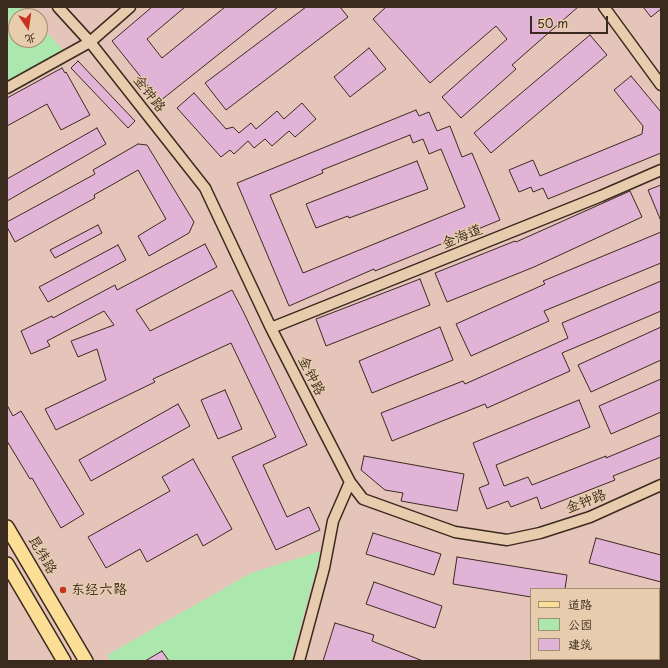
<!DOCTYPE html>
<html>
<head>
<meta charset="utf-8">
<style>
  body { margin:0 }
  #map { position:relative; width:668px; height:668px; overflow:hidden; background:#e5c5ba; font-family:"Playpen Sans","LXGW WenKai TC",sans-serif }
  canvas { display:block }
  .frame { position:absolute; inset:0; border:8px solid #3b2a1e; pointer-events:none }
  .legend { position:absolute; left:530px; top:588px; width:130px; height:72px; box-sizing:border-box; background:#e7cdae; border:1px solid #a28c74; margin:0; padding:5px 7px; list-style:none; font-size:12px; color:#3b2a1e }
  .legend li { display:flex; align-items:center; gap:8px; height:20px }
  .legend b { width:20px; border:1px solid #a28c74 }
  .north { position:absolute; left:8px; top:8px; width:40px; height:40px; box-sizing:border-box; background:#e7cdae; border:1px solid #a28c74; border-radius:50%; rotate:167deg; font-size:11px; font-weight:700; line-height:16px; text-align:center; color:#3b2a1e }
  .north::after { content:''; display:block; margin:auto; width:14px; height:18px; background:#c8321e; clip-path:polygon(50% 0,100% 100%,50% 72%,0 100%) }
  .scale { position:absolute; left:530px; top:16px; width:78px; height:18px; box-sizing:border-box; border:2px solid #3b2a1e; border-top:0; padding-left:5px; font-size:12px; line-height:14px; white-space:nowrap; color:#3b2a1e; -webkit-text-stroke:3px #e7cdae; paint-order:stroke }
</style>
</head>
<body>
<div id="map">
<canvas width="668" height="668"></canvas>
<div class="frame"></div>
<ul class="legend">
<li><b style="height:5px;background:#fdde96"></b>道路</li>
<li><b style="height:11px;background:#ace8ae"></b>公园</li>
<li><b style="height:11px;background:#e1b3d7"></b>建筑</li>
</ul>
<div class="north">北</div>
<div class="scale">50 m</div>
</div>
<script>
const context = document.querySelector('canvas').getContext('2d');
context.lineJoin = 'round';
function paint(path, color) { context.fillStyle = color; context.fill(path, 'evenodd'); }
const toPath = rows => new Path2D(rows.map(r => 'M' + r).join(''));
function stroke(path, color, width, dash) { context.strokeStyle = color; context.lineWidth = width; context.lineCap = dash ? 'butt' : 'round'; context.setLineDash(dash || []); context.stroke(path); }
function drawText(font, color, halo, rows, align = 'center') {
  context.font = font + ' "Playpen Sans","LXGW WenKai TC",sans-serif'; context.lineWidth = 3; context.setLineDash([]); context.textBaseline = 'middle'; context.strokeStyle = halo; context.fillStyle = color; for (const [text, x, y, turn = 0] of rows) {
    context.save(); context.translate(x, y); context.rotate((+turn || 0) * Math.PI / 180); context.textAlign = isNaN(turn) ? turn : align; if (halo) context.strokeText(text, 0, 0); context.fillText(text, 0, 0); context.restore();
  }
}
paint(toPath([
  [7,7,23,7,32,16,16,16,16,40,40,40,40,25,63,50,7,81],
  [321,551,291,661,110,661,107,655,251,573]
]), '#ace8ae');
const building = toPath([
  [152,7,185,7,147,39,162,58,225,7,278,7,160,101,112,41,152,7],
  [306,7,340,7,348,17,226,110,205,83,306,7],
  [386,7,578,7,512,65,516,69,461,118,442,97,507,39,496,26,430,83,373,19,386,7],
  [643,7,661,7,661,9,651,17,643,7],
  [590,35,607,55,491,153,474,133,590,35],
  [369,48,386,69,350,97,334,77,369,48],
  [78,61,135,121,128,128,71,68,78,61],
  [62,68,65,73,66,72,90,115,61,130,47,104,7,126,7,98,62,68],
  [631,76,661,112,661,153,548,199,543,188,533,192,531,187,519,192,509,170,533,160,540,176,642,134,643,126,614,90,631,76],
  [194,93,226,129,233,127,239,133,251,123,256,129,277,111,284,119,302,103,316,119,295,137,289,131,272,146,265,139,254,148,248,141,234,154,230,150,221,157,177,108,194,93],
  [416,110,419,116,429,112,437,131,450,126,462,157,472,153,500,220,375,271,374,269,289,306,237,183,416,110],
  [410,135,413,143,423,139,429,154,441,149,465,207,303,273,270,195,323,173,322,170,410,135],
  [97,128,106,144,7,201,7,179,97,128],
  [138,144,147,145,194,222,189,233,149,256,138,236,166,219,138,170,94,195,95,198,15,242,7,227,7,222,95,174,93,170,138,144],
  [417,161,428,189,349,218,348,216,316,228,306,204,417,161],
  [661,185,661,221,648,190,661,185],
  [630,191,642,217,534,267,447,302,435,273,515,241,516,242,630,191],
  [98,225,102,233,55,258,50,250,98,225],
  [661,232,661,263,544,311,549,321,471,356,456,324,545,284,543,281,661,232],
  [205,244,217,267,136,310,150,331,232,290,243,311,307,445,263,465,287,517,309,507,320,530,276,550,232,457,276,437,231,343,153,379,155,382,56,430,45,409,106,380,97,349,78,357,71,341,114,325,104,311,47,341,50,346,31,354,21,331,52,316,53,318,115,285,117,290,205,244],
  [118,245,126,260,48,302,39,287,118,245],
  [420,279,430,305,326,346,316,319,420,279],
  [661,281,661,311,562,353,570,371,487,408,485,404,392,441,381,413,463,381,465,384,568,338,562,323,661,281],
  [440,327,453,360,372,393,359,361,440,327],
  [661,327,661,360,591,392,578,365,661,327],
  [661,379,661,412,611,434,599,406,661,379],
  [225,390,242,429,218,439,201,400,225,390],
  [579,400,590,427,496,465,504,486,528,477,532,485,606,456,606,458,661,435,661,457,613,476,615,480,541,509,537,497,511,507,508,501,487,509,479,488,489,484,473,443,579,400],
  [178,404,190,426,91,481,79,460,178,404],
  [7,405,13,416,21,411,84,514,61,528,32,478,30,479,7,441,7,405],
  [364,456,464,474,457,511,401,501,403,493,385,490,361,470,364,456],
  [193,459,232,529,203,546,197,534,147,562,140,549,106,568,88,537,170,491,162,477,193,459],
  [373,533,441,554,434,575,366,554,373,533],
  [596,538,661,555,661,582,589,563,596,538],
  [457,557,567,575,565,589,531,589,531,597,453,584,457,557],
  [374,582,442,606,435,628,366,604,374,582],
  [335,623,374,635,372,641,423,661,323,661,335,623],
  [162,651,169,661,145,661,162,651]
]);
paint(building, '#e1b3d7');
stroke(building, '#3b2a1e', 1);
const tertiary = toPath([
  [58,7,90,42,205,188,271,328,317,418,350,482,363,499,455,532,507,540,540,533,590,517,661,485],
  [604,7,661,85],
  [7,88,90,42,130,7],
  [271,328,601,196,661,170],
  [299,661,324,568,333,521,350,482]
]);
const primary = toPath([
  [7,527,86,661],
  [7,564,64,661]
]);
stroke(tertiary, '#3b2a1e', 13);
stroke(primary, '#3b2a1e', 16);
stroke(tertiary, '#e7cdae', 10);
stroke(primary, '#fdde96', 13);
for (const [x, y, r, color] of [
  [63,590,4,"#c8321e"]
]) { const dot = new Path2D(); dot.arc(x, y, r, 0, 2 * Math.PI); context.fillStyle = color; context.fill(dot); stroke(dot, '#e7cdae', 1.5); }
drawText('14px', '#3b2a1e', '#e7cdae', [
  ["金钟路",149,94,52],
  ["金海道",462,237,-22],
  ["金钟路",311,376,63],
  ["金钟路",586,502,-21],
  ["昆纬路",42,555,60]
]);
drawText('14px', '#3b2a1e', '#e7cdae', [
  ["东经六路",71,590]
], 'left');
</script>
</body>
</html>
